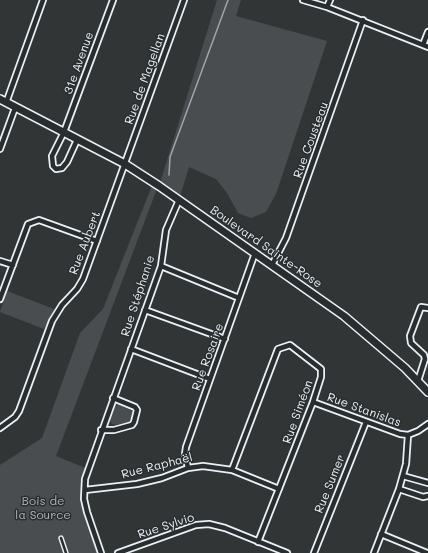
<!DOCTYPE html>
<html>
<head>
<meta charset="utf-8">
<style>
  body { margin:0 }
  canvas { display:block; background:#323536 }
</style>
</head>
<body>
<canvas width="428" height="553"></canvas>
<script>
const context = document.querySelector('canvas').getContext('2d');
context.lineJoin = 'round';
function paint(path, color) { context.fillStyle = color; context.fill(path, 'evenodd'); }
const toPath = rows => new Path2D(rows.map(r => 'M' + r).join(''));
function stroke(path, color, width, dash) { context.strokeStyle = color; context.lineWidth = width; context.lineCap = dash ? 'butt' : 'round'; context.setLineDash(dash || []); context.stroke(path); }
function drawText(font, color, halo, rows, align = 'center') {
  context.font = font + ' Mali,sans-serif'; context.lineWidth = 3; context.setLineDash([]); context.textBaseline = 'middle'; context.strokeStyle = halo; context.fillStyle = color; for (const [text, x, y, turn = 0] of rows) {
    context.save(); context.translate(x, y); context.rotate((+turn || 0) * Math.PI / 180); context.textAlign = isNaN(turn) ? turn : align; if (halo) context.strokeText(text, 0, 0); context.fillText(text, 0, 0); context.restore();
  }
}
paint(toPath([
  [217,0,241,0,236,16,327,41,276,194,266,212,251,218,238,213,227,193,216,179,189,167,179,200,159,186],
  [153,183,158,186,56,456,88,469,85,499,100,553,0,553,0,465,42,438,80,333,103,309],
  [7,291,54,309,44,329,0,312],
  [116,405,119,405,133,411,132,418,129,422,114,425,111,423,110,420,114,407]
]), '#494d4f');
stroke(toPath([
  [169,175,170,157,228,0]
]), '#9fa5aa', 1.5);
const lane = toPath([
  [61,538,66,553]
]);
const street = toPath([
  [303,0,327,7,428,47],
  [327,7,330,0],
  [423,45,428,32],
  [6,103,43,0],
  [77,140,67,162,62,168,56,169,53,166,52,156,64,132,113,0],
  [0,149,15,108],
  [0,261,13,265],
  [272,265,286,238,363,20],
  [161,266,239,298],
  [0,299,28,224,39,220,97,241],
  [145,310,225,339],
  [131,349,210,379],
  [418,381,425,359,424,355,411,343,410,336,421,307,428,308],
  [313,402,400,434,408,435,418,431,428,424],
  [0,428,15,417,19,411,52,321,62,305,77,289,83,279,184,0],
  [101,430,114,430,132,425,134,422,137,410,135,407,113,398],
  [188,468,185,454,186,447,255,253],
  [232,470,278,349,290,345,321,369,321,377,313,402,258,542],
  [403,476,428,483],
  [399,489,423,497,428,496],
  [85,490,137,484,162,478,188,468,203,466,232,470,279,489],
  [381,534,427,553],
  [101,553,87,512,84,499,85,479,161,266,166,230,179,200],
  [118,553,196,525,209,524,225,528,287,553],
  [314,553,366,422],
  [374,553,399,489,406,464,408,435]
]);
const secondary = toPath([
  [0,99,125,164,159,186,344,316,405,368,428,392]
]);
stroke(lane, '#e8f1f8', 5.5);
stroke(street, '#e8f1f8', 8);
stroke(secondary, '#e8f1f8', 10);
stroke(lane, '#2a2d2e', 2.5);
stroke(street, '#2a2d2e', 4.5);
stroke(secondary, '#2a2d2e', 7);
drawText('12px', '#e8f1f8', '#2a2d2e', [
  ["31e Avenue",79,63,-70],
  ["Rue de Magellan",145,79,-70],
  ["Rue Cousteau",311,140,-70],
  ["Rue Aubert",85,243,-69],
  ["Boulevard Sainte-Rose",266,247,35],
  ["Rue Stéphanie",138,296,-72],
  ["Rue Rosaire",208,357,-70],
  ["Rue Stanislas",364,410,20],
  ["Rue Siméon",298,412,-70],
  ["Rue Raphaël",157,466,-14],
  ["Rue Sumer",330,484,-68],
  ["Rue Sylvio",166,526,-18]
]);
drawText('12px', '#b0b8bd', '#2a2d2e', [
  ["Bois de",43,501],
  ["la Source",43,515]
]);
</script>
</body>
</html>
